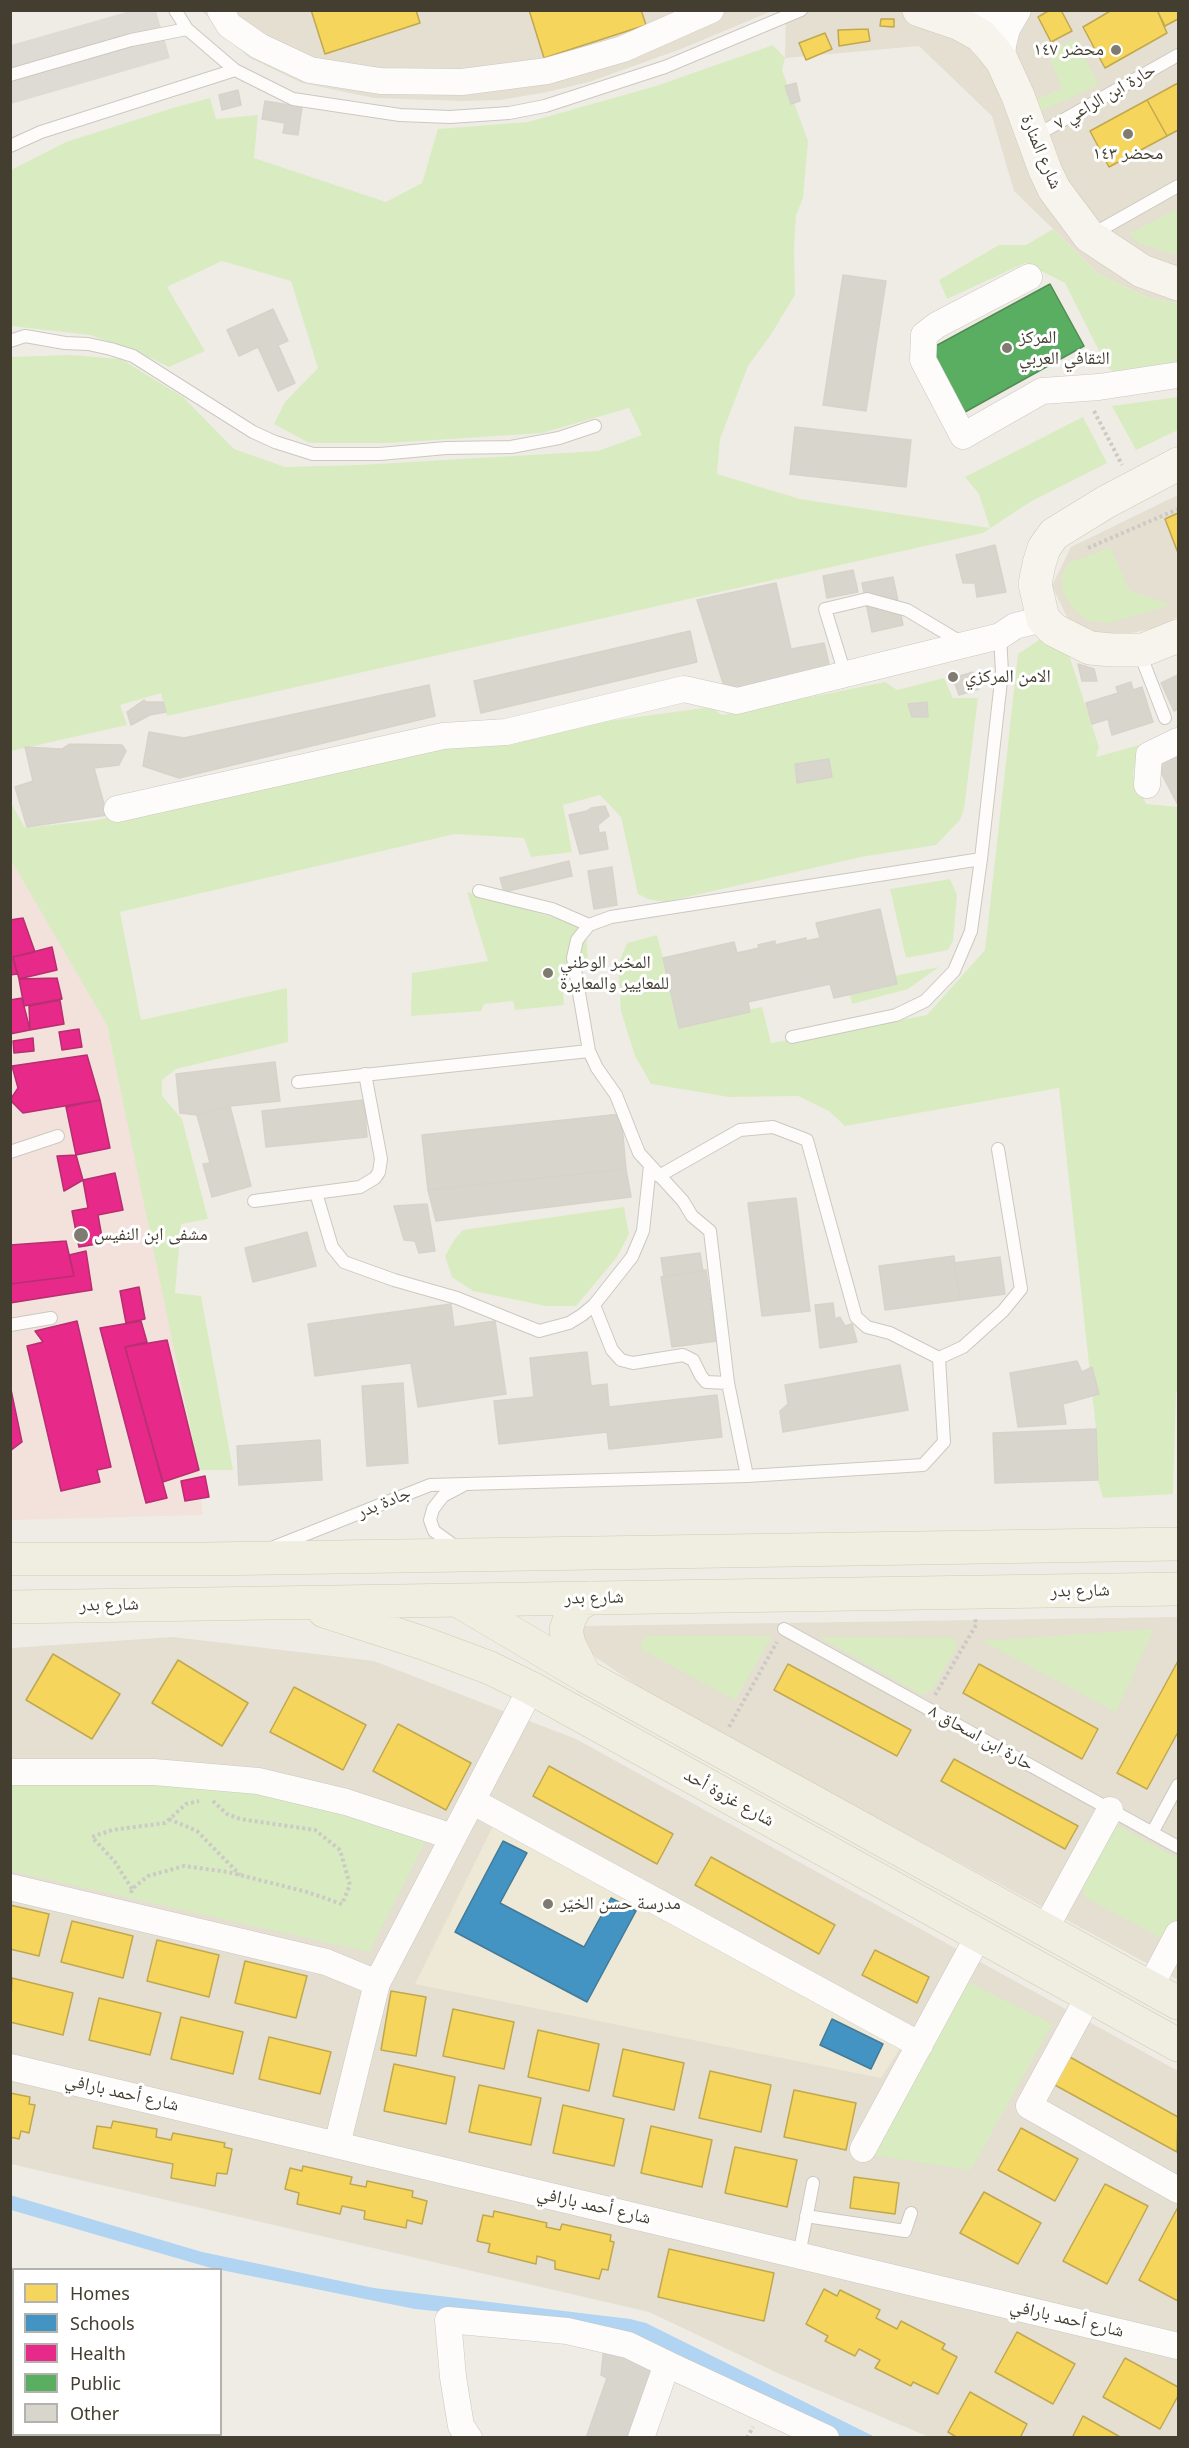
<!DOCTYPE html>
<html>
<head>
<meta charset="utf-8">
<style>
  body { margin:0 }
  #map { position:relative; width:1189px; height:2448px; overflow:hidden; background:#efece5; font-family:"Noto Sans",sans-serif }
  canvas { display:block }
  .frame { position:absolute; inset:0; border:12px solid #443e31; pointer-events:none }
  .legend { position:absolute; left:12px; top:2268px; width:210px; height:168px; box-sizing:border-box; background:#fff; border:2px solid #b4b2ad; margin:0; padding:8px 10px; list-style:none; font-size:18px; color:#443e31 }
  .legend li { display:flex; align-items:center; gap:12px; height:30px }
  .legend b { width:30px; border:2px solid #b4b2ad }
</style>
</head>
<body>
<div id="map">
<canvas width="1189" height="2448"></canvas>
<div class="frame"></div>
<ul class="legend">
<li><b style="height:16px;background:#f6d55c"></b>Homes</li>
<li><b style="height:16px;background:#4393c3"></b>Schools</li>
<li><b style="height:16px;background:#e7298a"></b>Health</li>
<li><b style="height:16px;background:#5aae61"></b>Public</li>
<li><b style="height:16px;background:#d8d5cd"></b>Other</li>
</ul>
</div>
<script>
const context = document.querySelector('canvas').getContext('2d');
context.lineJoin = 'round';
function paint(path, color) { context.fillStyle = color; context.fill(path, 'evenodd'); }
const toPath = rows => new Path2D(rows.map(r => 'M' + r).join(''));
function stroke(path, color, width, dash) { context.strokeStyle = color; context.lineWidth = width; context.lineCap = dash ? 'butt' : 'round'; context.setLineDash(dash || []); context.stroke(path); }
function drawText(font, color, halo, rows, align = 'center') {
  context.font = font + ' "Noto Sans","Noto Naskh Arabic",sans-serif'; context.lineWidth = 6; context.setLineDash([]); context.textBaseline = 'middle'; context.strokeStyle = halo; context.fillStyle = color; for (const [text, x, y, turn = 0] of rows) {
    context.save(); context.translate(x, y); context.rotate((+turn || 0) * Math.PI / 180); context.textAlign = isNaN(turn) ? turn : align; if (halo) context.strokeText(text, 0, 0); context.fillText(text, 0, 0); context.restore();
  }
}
paint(toPath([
  [202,11,772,11,681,49,589,82,547,92,500,100,461,101,374,98,302,83,248,57],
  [786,11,1178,11,1178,303,1149,298,1098,274,1053,229,1014,191,992,116,919,46,785,58],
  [1178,495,1178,617,1159,627,1100,640,1067,617,1052,586,1071,547],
  [1178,1617,1178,1980,660,1701,588,1652,582,1626],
  [173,1637,374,1661,576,1739,1178,2071,1178,2437,929,2437,780,2374,649,2312,11,2164,11,1648]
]), '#e4dfd1');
paint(toPath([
  [494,1824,902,2045,881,2078,415,1984]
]), '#eee9d6');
paint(toPath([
  [10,846,107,1025,196,1445,203,1515,11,1520]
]), '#f2e2db');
paint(toPath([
  [1076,39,1098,85,1041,111,1036,100,1062,88,1047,53],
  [773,45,785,58,782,70,808,141,803,198,796,215,794,248,795,295,770,336,748,366,720,439,717,474,800,499,990,528,979,494,965,477,1083,417,1107,463,1030,502,983,533,167,716,161,693,120,705,127,725,11,751,10,357,70,355,121,359,183,397,234,449,285,467,359,465,598,451,642,435,629,408,542,433,389,443,309,443,274,424,285,402,318,368,291,281,222,261,167,287,205,351,169,367,140,353,90,335,11,326,11,170,66,142,176,107,210,98,216,119,258,115,254,158,386,202,422,183,438,129,528,122,656,86],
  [1178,208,1178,254,1167,253,1139,243,1129,234],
  [1053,229,1098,274,1149,298,1178,303,1178,364,1116,374,1107,367,1065,283,1025,263,947,299,939,280,999,245,1026,245],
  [1178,397,1178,430,1136,450,1112,406],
  [1110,548,1130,591,1170,605,1109,623,1089,621,1072,608,1063,592,1062,576,1067,564],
  [1045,636,1067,649,1099,747,1096,757,1139,745,1133,774,1146,804,1178,807,1178,1392,1176,1392,1173,1494,1103,1498,1098,1480,1096,1429,1059,1088,845,1126,829,1111,798,1096,729,1097,651,1084,635,1056,621,1011,618,965,627,943,657,935,680,1022,762,1007,771,1043,927,1015,985,950,1018,654],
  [944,678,953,698,978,698,964,809,960,820,936,845,861,857,665,902,648,899,638,894,621,817,600,795,563,805,572,852,531,857,524,838,455,834,120,912,141,1020,287,988,288,1042,176,1069,162,1080,162,1096,182,1119,208,1219,181,1224,175,1293,201,1296,233,1470,199,1470,107,1025,11,860,10,801,25,828,98,820,425,746,711,707,722,715,885,682,897,690],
  [950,879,957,895,953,941,948,950,906,958,890,889],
  [467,892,586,927,588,962,561,965,564,1005,515,1010,513,1001,484,1004,481,1011,411,1016,412,973,488,961],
  [939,967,908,989,852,1004,848,985],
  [624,1207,629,1234,617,1257,576,1306,546,1306,473,1291,452,1277,445,1256,454,1240,463,1230],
  [1154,1629,1116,1712,982,1641],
  [644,1636,772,1636,735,1700,641,1649],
  [819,1637,954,1638,957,1646,933,1689,922,1695],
  [11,1778,236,1787,322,1805,426,1840,369,1952,11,1871],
  [1119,1826,1178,1859,1178,1917,1169,1934,1161,1938,1085,1897,1080,1882,1108,1831],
  [967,1982,1052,2024,971,2170,872,2155]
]), '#d9ecc1');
paint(toPath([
  [130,11,156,11,170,58,11,104,11,45]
]), '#dedbd5');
paint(toPath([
  [10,2195,202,2252,374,2288,630,2319,646,2323,875,2437,841,2437,638,2337,572,2325,415,2309,211,2268,11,2210]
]), '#b0d4f2');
const homes = toPath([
  [311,10,416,10,420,23,325,54,311,10],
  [529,10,641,10,646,25,544,58,529,10],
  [1050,10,1061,10,1072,31,1051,42,1038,17,1050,10],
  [1112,10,1157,10,1167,33,1105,68,1083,27,1112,10],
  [1157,10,1178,10,1178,19,1165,26,1157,10],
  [881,19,894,19,894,27,880,26,881,19],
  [868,29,870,41,839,46,838,30,868,29],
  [825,33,832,49,806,60,799,43,825,33],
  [1178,83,1178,130,1167,136,1147,100,1178,83],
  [1147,100,1167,136,1109,167,1090,131,1147,100],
  [1178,513,1178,553,1165,519,1178,513],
  [53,1654,120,1694,92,1739,26,1700,53,1654],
  [178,1660,248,1703,222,1746,152,1703,178,1660],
  [1178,1661,1178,1732,1147,1789,1117,1773,1178,1661],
  [788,1664,911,1730,897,1756,774,1690,788,1664],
  [979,1664,1098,1729,1082,1759,963,1693,979,1664],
  [294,1687,366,1725,343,1770,270,1732,294,1687],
  [398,1724,471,1763,446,1810,373,1771,398,1724],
  [954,1759,1078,1826,1065,1849,941,1781,954,1759],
  [549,1766,673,1834,657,1864,533,1796,549,1766],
  [711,1857,835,1925,819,1954,695,1885,711,1857],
  [10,1905,49,1914,39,1956,10,1949,10,1905],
  [72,1921,133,1936,123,1978,61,1962,72,1921],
  [157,1940,219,1955,209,1997,147,1981,157,1940],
  [875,1950,929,1977,917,2003,862,1975,875,1950],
  [245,1961,307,1976,296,2018,235,2003,245,1961],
  [12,1978,73,1993,63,2035,10,2022,12,1978],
  [391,1991,426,1997,416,2056,381,2050,391,1991],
  [99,1998,161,2013,150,2055,89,2040,99,1998],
  [453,2009,514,2022,504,2069,443,2056,453,2009],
  [181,2017,243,2032,233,2074,171,2059,181,2017],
  [538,2030,599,2044,589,2091,528,2077,538,2030],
  [269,2037,331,2052,320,2094,259,2079,269,2037],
  [623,2049,684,2063,674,2110,613,2096,623,2049],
  [1068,2056,1178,2117,1177,2152,1053,2084,1068,2056],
  [394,2064,455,2077,446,2124,384,2111,394,2064],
  [710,2071,771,2085,761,2132,699,2118,710,2071],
  [479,2085,541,2098,531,2145,469,2132,479,2085],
  [794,2090,856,2103,846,2150,784,2137,794,2090],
  [10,2093,30,2097,29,2104,35,2105,29,2133,21,2131,19,2139,10,2137,10,2093],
  [563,2105,624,2119,614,2166,553,2153,563,2105],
  [113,2121,157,2129,156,2137,171,2140,173,2133,225,2143,224,2147,232,2149,227,2174,217,2173,215,2186,171,2178,173,2164,93,2148,97,2126,111,2128,113,2121],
  [651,2126,712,2140,702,2187,641,2173,651,2126],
  [1021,2128,1078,2159,1055,2201,998,2170,1021,2128],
  [735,2147,797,2160,787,2207,725,2193,735,2147],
  [303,2166,352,2177,350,2184,366,2187,367,2181,413,2191,412,2197,427,2201,422,2224,407,2220,406,2228,364,2219,365,2211,342,2206,340,2214,297,2204,299,2193,285,2189,290,2168,302,2171,303,2166],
  [854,2177,899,2183,895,2214,850,2208,854,2177],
  [1105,2184,1148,2206,1107,2284,1063,2261,1105,2184],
  [984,2192,1041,2223,1018,2264,960,2233,984,2192],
  [1178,2207,1178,2301,1139,2280,1178,2207],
  [494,2211,547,2223,546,2227,560,2230,562,2224,611,2235,610,2241,614,2242,608,2270,602,2269,599,2279,555,2269,555,2261,537,2256,536,2264,488,2252,490,2244,477,2241,483,2215,493,2217,494,2211],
  [669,2249,774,2273,764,2321,658,2297,669,2249],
  [824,2289,837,2296,840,2290,880,2310,876,2318,897,2329,901,2321,945,2344,942,2349,957,2357,938,2394,913,2382,911,2386,875,2368,880,2360,859,2349,855,2356,825,2341,828,2336,806,2324,824,2289],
  [1017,2332,1075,2364,1053,2404,995,2372,1017,2332],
  [1125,2358,1178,2387,1178,2396,1160,2429,1103,2397,1125,2358],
  [970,2392,1027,2424,1020,2438,958,2438,948,2432,970,2392],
  [1083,2416,1122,2438,1072,2438,1083,2416]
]);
paint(homes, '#f6d55c');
stroke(homes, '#c1a84f', 1.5);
const schools = toPath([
  [503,1841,527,1853,500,1903,584,1947,611,1898,636,1911,587,2002,455,1932,503,1841],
  [832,2019,883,2044,871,2069,820,2045,832,2019]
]);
paint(schools, '#4393c3');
stroke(schools, '#437a97', 1.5);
const health = toPath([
  [23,918,35,952,13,957,17,974,10,975,10,920,23,918],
  [52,947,57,970,19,979,13,957,52,947],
  [57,978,62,999,24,1006,19,979,57,978],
  [22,998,30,1030,10,1034,10,1000,22,998],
  [60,1000,64,1024,30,1030,29,1006,60,1000],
  [79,1029,82,1047,62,1050,59,1032,79,1029],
  [33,1038,34,1051,14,1053,13,1041,33,1038],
  [87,1055,100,1100,23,1113,10,1100,18,1088,12,1066,87,1055],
  [100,1100,110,1148,76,1155,66,1107,100,1100],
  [76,1155,83,1180,64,1191,57,1156,76,1155],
  [115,1173,123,1210,98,1215,103,1243,79,1247,72,1211,88,1208,83,1180,115,1173],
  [66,1241,74,1276,10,1284,10,1245,66,1241],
  [86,1251,92,1290,10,1303,10,1284,74,1276,69,1255,86,1251],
  [139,1287,145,1319,126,1323,120,1291,139,1287],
  [77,1321,111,1467,97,1470,100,1482,61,1491,27,1346,43,1342,35,1331,77,1321],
  [141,1321,147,1342,125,1347,167,1498,146,1503,100,1328,141,1321],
  [167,1340,199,1470,163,1482,125,1347,167,1340],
  [10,1385,22,1442,10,1451,10,1385],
  [205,1476,209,1497,185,1501,181,1481,205,1476]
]);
paint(health, '#e7298a');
stroke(health, '#b62f6f', 1.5);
const public = toPath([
  [1050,284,1084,346,965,412,930,349,1050,284]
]);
paint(public, '#5aae61');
stroke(public, '#538c53', 1.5);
const building = toPath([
  [796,83,800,101,791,104,785,86,796,83],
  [238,90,241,105,222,110,219,95,238,90],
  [265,101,302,107,298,135,283,133,285,123,262,119,265,101],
  [843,275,886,281,866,411,823,405,843,275],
  [273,309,288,341,278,345,295,383,278,391,258,347,239,356,227,330,273,309],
  [795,427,911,440,906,487,790,474,795,427],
  [995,545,1006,592,977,597,975,583,963,583,956,555,995,545],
  [853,570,858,592,827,598,823,576,853,570],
  [893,577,903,625,872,632,862,583,893,577],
  [776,583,791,649,824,643,830,668,730,689,723,683,697,600,776,583],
  [690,631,697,662,481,713,474,681,690,631],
  [1078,664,1094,669,1097,681,1082,681,1078,664],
  [973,672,979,689,959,695,953,678,973,672],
  [1178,675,1178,709,1174,711,1161,683,1178,675],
  [1131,682,1133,690,1142,687,1153,722,1112,735,1108,719,1092,724,1086,703,1118,693,1116,687,1131,682],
  [429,685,435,716,179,778,143,766,149,732,184,738,429,685],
  [144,700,146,702,163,702,166,712,150,715,131,725,127,712,144,700],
  [927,702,928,717,912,717,908,704,927,702],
  [70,744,122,745,126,751,119,765,94,768,107,815,27,827,15,787,33,781,25,747,62,749,70,744],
  [1178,753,1178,805,1157,765,1178,753],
  [829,759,832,777,797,783,795,764,829,759],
  [605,806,609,816,598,825,599,833,605,832,608,849,580,854,569,815,587,811,591,808,605,806],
  [569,861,572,876,504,892,500,878,569,861],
  [612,867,617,905,594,909,588,871,612,867],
  [880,909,897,984,834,998,830,984,748,1002,750,1012,679,1028,663,958,734,942,737,953,759,948,758,945,775,941,775,945,806,938,806,941,820,938,816,923,880,909],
  [275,1062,280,1101,230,1106,197,1115,180,1113,176,1074,275,1062],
  [364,1100,367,1137,266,1147,262,1111,364,1100],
  [230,1106,251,1186,212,1197,203,1164,210,1163,197,1115,230,1106],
  [621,1114,626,1169,428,1190,422,1135,621,1114],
  [626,1169,631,1197,436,1221,428,1190,626,1169],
  [796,1198,810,1311,762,1316,748,1203,796,1198],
  [427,1204,435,1251,419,1253,415,1241,404,1240,394,1206,427,1204],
  [307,1232,316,1266,253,1282,245,1248,307,1232],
  [700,1253,703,1271,664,1277,661,1258,700,1253],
  [954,1256,960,1300,885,1310,879,1266,954,1256],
  [1000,1257,1005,1294,960,1300,954,1263,1000,1257],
  [706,1270,717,1341,672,1347,661,1277,706,1270],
  [833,1303,835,1319,840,1317,845,1326,852,1324,857,1342,820,1348,815,1305,833,1303],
  [451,1304,454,1327,495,1321,506,1394,418,1407,411,1363,315,1376,308,1324,451,1304],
  [587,1352,591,1386,607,1384,609,1407,717,1395,722,1437,609,1449,607,1432,499,1444,494,1401,534,1397,530,1358,587,1352],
  [1077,1361,1082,1372,1092,1367,1099,1394,1063,1404,1066,1424,1018,1427,1010,1373,1077,1361],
  [900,1365,908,1410,783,1432,780,1411,788,1404,785,1385,900,1365],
  [403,1383,408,1463,367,1466,362,1386,403,1383],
  [1096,1429,1098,1480,995,1483,993,1433,1096,1429],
  [320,1440,322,1480,239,1485,237,1446,320,1440],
  [604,2347,630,2356,658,2375,638,2438,586,2438,607,2378,601,2375,604,2347]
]);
paint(building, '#d8d5cd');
stroke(building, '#d7d3cb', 1.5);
const lane = toPath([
  [175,10,187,29,235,70,293,99,400,115,450,117,509,113,545,106,665,67,801,10],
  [10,75,131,40,187,29],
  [1035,136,1178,55],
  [10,146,41,132,235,70],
  [1093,234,1178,186],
  [10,341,25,336,65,343,88,344,111,349,133,356,253,432,275,442,313,454,380,454,446,448,511,447,559,438,595,426],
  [1139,651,1165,718],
  [845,674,825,609,867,599,907,610,964,644],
  [479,891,552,909,589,925],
  [792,1037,896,1015,925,1001,954,971,971,931,981,859],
  [298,1082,589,1051],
  [10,1152,58,1136],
  [316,1193,332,1247,344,1262,394,1280,457,1298,539,1331,569,1323,582,1315,594,1305,632,1257,643,1231,650,1166],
  [254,1201,360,1187,375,1178,379,1172,381,1159,365,1074],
  [594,1305,612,1350,621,1360,633,1363,683,1355,693,1360,701,1376,706,1382,728,1383],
  [10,1325,51,1318],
  [939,1358,963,1347,1003,1311,1021,1289,998,1149],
  [747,1476,728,1383,710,1231,692,1216,683,1201,639,1153,616,1095,597,1068,589,1051,573,958,577,940,589,925,611,917,981,859,1002,672,1000,636],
  [274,1547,430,1485,747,1476,923,1465,944,1442,939,1358,890,1333,867,1327,856,1317,807,1140,773,1127,740,1130,659,1176],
  [456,1547,434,1531,430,1520,433,1509,443,1496,462,1486],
  [784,1629,1178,1847],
  [1152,1833,1178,1785],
  [806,2216,905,2231,911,2213],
  [799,2255,813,2183]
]);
const street = toPath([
  [220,10,229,25,259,46,310,70,380,81,462,82,547,71,623,49,711,10],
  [960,24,1009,10],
  [1002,61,1003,45,1007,29,1018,10],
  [1029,277,937,325,924,335,923,360,963,436,1042,391,1099,387,1178,375],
  [1147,785,1149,755,1178,741],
  [117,809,443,736,506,732,684,689,737,701,1000,636,1015,626,1043,619],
  [10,1772,154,1772,258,1781,346,1802,453,1837],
  [472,1801,920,2045],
  [10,1887,326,1962,377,1983],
  [1045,1929,1110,1810],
  [1150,1987,1178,1934],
  [1089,1996,1029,2106,1178,2190],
  [10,2067,1178,2346],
  [337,2145,377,1983,531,1688],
  [863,2149,979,1935],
  [667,2364,826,2438],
  [469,2438,461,2426,453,2377,448,2320,567,2331,628,2345,667,2364,641,2438]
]);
const secondary = toPath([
  [919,10,960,24,980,35,991,47,1002,61,1018,96,1045,170,1054,189,1089,236,1142,271,1178,284],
  [1178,464,1106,502,1054,534,1044,548,1039,564,1035,584,1043,619,1054,630,1090,648,1112,650,1143,650,1178,636]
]);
const primary = toPath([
  [10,1559,206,1559,1178,1544],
  [457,1600,585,1676,1178,2003],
  [10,1607,1178,1589],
  [324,1611,423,1643,490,1668,531,1688,1178,2045],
  [585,1676,569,1644,566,1630,570,1617,577,1605,590,1598]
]);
stroke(lane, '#cbc8c1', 14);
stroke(street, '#cbc8c1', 27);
stroke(secondary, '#cfcabb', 34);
stroke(primary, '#d3cab0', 34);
stroke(toPath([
  [1094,411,1122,465],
  [1088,548,1178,509],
  [935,1695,976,1625,975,1617],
  [729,1727,777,1642],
  [169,1819,197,1831,240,1875],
  [132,1889,115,1862,92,1837,112,1830,165,1823,186,1804,199,1801],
  [131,1893,132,1889,148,1876,184,1866,228,1872,307,1892,342,1904,350,1885,340,1850,315,1830,240,1819,227,1814,212,1800],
  [10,2406,14,2406],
  [185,2434,185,2438],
  [747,2438,753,2427]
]), '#cdcac5', 4, [3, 3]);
stroke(lane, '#fdfcfb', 12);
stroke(street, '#fdfcfb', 26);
stroke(secondary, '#f6f4ec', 33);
stroke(primary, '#f0ede1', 33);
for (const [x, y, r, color] of [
  [1116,50,6,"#807b70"],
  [1128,134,6,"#807b70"],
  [1007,348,6,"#807b70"],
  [953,677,6,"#807b70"],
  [548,973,6,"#807b70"],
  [81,1235,8,"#807b70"],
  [548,1904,6,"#807b70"]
]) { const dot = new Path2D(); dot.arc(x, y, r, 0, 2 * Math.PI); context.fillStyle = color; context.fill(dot); stroke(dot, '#fff', 2); }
drawText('18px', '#443e31', '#fff', [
  ["محضر ١٤٧",1104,50,"right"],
  ["محضر ١٤٣",1128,154,"center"],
  ["المركز",1019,338],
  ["الثقافي العربي",1019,359],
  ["الامن المركزي",965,677],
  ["المخبر الوطني",560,963],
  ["للمعايير والمعايرة",560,984],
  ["مشفى ابن النفيس",94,1235],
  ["مدرسة حسن الخيّر",560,1904]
], 'left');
drawText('18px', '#443e31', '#fff', [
  ["حارة ابن الراعي ٧",1105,97,-30],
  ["شارع المنارة",1041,152,67],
  ["جادة بدر",384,1503,-22],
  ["شارع بدر",1080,1591,-1],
  ["شارع بدر",594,1598,-1],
  ["شارع بدر",109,1605,-1],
  ["حارة ابن اسحاق ٨",981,1738,29],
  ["شارع غزوة أحد",729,1798,29],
  ["شارع أحمد بارافي",122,2093,13],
  ["شارع أحمد بارافي",594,2206,13],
  ["شارع أحمد بارافي",1067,2319,13]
]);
</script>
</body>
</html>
